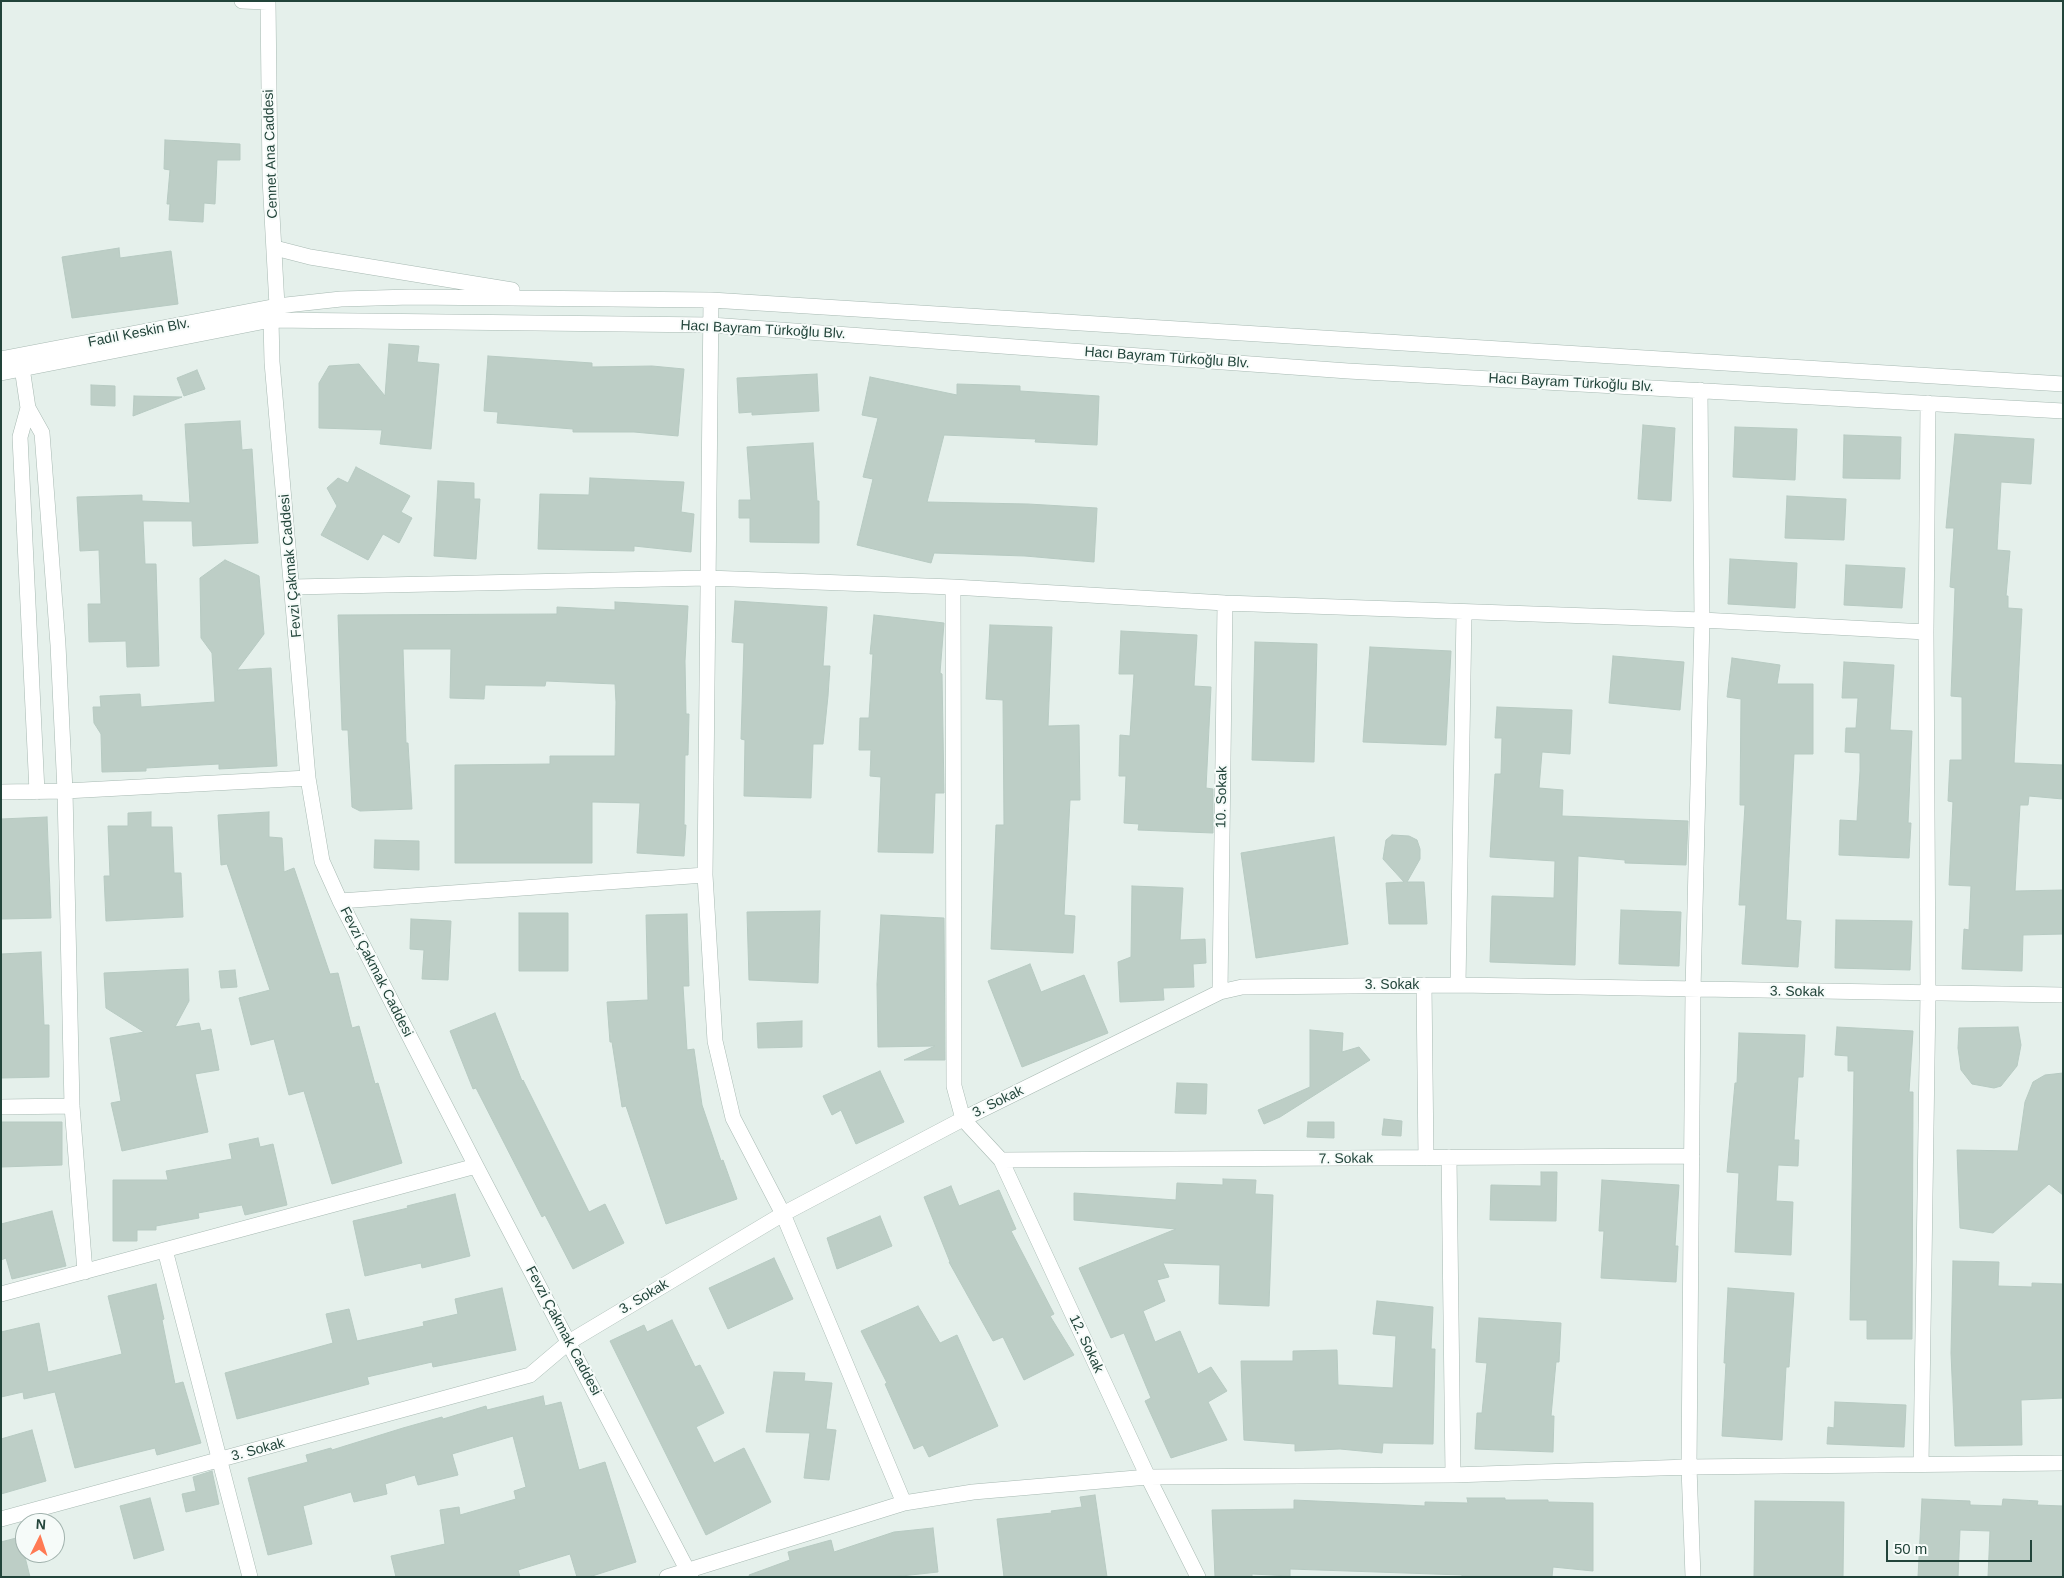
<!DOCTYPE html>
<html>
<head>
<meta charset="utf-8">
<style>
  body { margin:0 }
  #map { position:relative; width:2064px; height:1578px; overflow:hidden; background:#e5f0eb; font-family:Arial,sans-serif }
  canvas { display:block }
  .frame { position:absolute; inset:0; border:2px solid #22443a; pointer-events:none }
  .north { position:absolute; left:15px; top:1513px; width:50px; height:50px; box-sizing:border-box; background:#f6fbf9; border:1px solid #a1b2ad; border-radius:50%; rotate:4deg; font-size:14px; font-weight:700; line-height:20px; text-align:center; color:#22443a }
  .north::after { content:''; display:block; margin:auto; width:18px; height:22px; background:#ff7a54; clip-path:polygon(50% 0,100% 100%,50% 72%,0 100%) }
  .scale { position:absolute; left:1886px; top:1540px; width:146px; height:22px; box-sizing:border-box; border:2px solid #22443a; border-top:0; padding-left:6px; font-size:15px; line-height:18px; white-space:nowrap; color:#22443a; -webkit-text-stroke:4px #f6fbf9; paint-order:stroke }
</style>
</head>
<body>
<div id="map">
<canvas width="2064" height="1578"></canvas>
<div class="frame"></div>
<div class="north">N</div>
<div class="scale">50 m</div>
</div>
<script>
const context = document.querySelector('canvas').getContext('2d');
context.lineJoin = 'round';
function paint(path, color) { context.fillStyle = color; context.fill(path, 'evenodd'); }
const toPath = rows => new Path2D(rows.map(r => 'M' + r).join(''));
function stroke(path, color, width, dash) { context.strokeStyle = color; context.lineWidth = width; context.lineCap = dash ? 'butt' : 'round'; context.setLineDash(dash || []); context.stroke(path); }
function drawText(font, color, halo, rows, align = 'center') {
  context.font = font + ' Arial,sans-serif'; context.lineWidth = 4; context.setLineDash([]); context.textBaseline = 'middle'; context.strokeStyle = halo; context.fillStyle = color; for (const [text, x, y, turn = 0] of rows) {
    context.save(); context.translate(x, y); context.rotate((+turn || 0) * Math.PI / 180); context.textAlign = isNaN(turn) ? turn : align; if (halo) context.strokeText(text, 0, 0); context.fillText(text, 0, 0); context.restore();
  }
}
const building = toPath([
  [165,140,240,144,240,160,217,160,215,204,204,203,203,222,169,220,170,204,167,204,170,170,164,169,165,140],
  [119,248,120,258,171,251,178,304,72,318,62,257,119,248],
  [389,344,419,346,417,362,439,364,431,449,380,444,382,430,319,428,319,383,329,366,359,364,385,396,389,344],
  [488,356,592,363,592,367,652,366,684,369,678,436,634,432,573,432,573,429,497,423,498,412,484,411,488,356],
  [197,370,205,389,184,396,177,378,197,370],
  [817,374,819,411,752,415,752,412,739,413,737,378,817,374],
  [870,377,957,395,957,384,1020,386,1020,391,1099,396,1097,445,1035,442,1036,439,944,435,927,502,1028,504,1097,508,1094,562,1025,556,934,553,931,563,857,545,873,479,863,477,878,418,862,415,870,377],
  [91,385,115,386,115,406,91,405,91,385],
  [134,396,182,397,133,416,134,396],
  [240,421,242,450,252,449,258,543,193,546,192,521,143,521,145,564,156,564,159,666,127,667,126,641,89,642,88,604,101,604,99,550,80,551,77,497,142,495,142,501,190,503,185,424,240,421],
  [1643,425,1675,428,1671,501,1638,499,1643,425],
  [1735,427,1797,429,1795,480,1733,477,1735,427],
  [1955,434,2034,439,2031,484,2001,482,1997,550,2010,551,2006,596,2008,596,2008,608,2022,609,2014,763,2063,765,2063,799,2029,796,2028,805,2020,805,2015,891,2063,890,2063,934,2023,935,2022,971,1962,969,1964,929,1969,930,1971,886,1949,885,1953,802,1948,801,1950,760,1962,760,1962,697,1951,696,1955,588,1950,587,1954,528,1946,528,1955,434],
  [1844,435,1901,437,1900,479,1843,478,1844,435],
  [813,443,817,501,819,501,819,543,750,542,750,518,739,518,739,500,751,500,747,447,813,443],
  [356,467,410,496,401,512,412,518,399,543,383,534,368,560,321,535,337,506,327,488,338,478,348,483,356,467],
  [590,478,684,482,681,512,694,514,691,552,634,546,634,551,538,549,540,494,589,495,590,478],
  [438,481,474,483,474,499,480,499,476,559,434,556,438,481],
  [1787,496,1846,499,1844,540,1785,538,1787,496],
  [1730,559,1797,563,1795,608,1728,604,1730,559],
  [225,560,259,576,264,634,237,670,271,668,277,766,219,769,219,764,146,768,146,771,102,772,101,734,94,723,93,707,101,707,100,696,140,694,141,707,215,702,212,653,201,638,200,578,225,560],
  [1846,565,1905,568,1902,608,1844,605,1846,565],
  [735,601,827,607,823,666,830,666,828,696,823,744,813,744,811,798,744,796,745,740,741,739,744,643,732,642,735,601],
  [615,602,688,606,685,661,686,714,689,714,688,755,685,755,684,825,686,825,684,856,637,853,640,803,592,802,592,863,455,863,455,765,550,764,550,756,615,756,616,702,615,684,546,681,545,686,485,685,484,699,450,698,451,649,403,649,406,743,408,743,412,809,360,811,352,807,348,730,342,730,338,615,557,614,557,607,615,610,615,602],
  [874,615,944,623,940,673,942,674,944,793,935,793,933,853,878,852,881,777,870,776,871,750,859,750,860,718,869,718,873,654,870,654,874,615],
  [990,625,1052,627,1048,726,1079,725,1080,800,1070,800,1064,915,1075,916,1073,953,991,949,996,825,1004,825,1003,700,986,699,990,625],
  [1121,631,1197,635,1194,686,1211,687,1206,788,1213,789,1213,833,1138,830,1139,824,1124,823,1126,776,1119,776,1120,735,1130,736,1134,674,1119,674,1121,631],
  [1255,642,1317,644,1314,762,1252,760,1255,642],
  [1370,647,1451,651,1446,745,1363,742,1370,647],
  [1613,656,1684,662,1680,710,1609,703,1613,656],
  [1732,658,1780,665,1777,684,1813,684,1813,754,1794,754,1786,920,1801,921,1798,967,1742,964,1746,905,1739,905,1745,805,1740,805,1741,699,1727,697,1732,658],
  [1844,662,1894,665,1890,730,1912,731,1908,823,1911,823,1909,858,1839,855,1840,820,1857,821,1860,771,1860,753,1845,752,1846,728,1856,728,1858,698,1842,698,1844,662],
  [1497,707,1572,710,1570,754,1542,752,1539,788,1563,790,1562,816,1688,821,1686,865,1625,863,1625,860,1578,856,1575,965,1490,962,1492,896,1554,898,1555,861,1490,857,1495,774,1501,774,1502,738,1495,738,1497,707],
  [151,812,151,827,172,827,174,873,181,873,183,917,106,921,104,876,110,876,108,826,128,826,128,813,151,812],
  [269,812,269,837,282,838,284,872,294,868,330,974,338,973,352,1028,359,1026,375,1084,378,1083,402,1163,332,1184,304,1091,289,1095,274,1039,251,1045,239,998,270,990,227,864,221,865,218,815,269,812],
  [47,817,51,918,1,919,1,819,47,817],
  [1392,835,1409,836,1417,840,1420,849,1420,859,1407,882,1424,882,1427,924,1389,924,1386,883,1404,882,1383,859,1386,840,1392,835],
  [1334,837,1348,944,1256,958,1241,853,1334,837],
  [375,840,419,841,419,870,374,868,375,840],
  [1132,886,1183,888,1180,940,1205,939,1206,963,1193,964,1194,987,1163,988,1164,1000,1120,1002,1118,962,1131,957,1132,886],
  [1621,910,1681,912,1679,966,1619,964,1621,910],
  [820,911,818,983,749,980,747,912,820,911],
  [519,913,568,913,568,971,519,971,519,913],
  [687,914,689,986,683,986,687,1050,694,1049,702,1105,721,1161,723,1160,737,1199,666,1224,626,1106,622,1107,612,1042,610,1042,607,1002,648,1000,646,915,687,914],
  [881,915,944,918,945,1060,904,1060,935,1046,878,1047,877,984,881,915],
  [411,919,451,921,448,980,422,979,424,950,410,949,411,919],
  [1836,920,1912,921,1910,970,1835,968,1836,920],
  [41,952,44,1025,49,1025,49,1077,1,1078,1,954,41,952],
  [1030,964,1041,992,1084,975,1108,1033,1022,1067,988,981,1030,964],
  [188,969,189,1001,175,1027,199,1023,201,1031,211,1029,219,1070,195,1074,208,1132,122,1151,111,1103,121,1101,110,1038,144,1032,106,1008,104,973,188,969],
  [235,970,237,987,221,988,219,971,235,970],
  [495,1013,522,1081,523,1080,589,1212,605,1204,624,1243,573,1269,545,1215,542,1217,476,1088,473,1089,450,1031,495,1013],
  [802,1021,802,1047,758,1048,757,1023,802,1021],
  [1837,1027,1913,1031,1909,1092,1913,1092,1912,1339,1867,1339,1867,1320,1850,1320,1854,1071,1848,1071,1848,1056,1835,1055,1837,1027],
  [2018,1027,2021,1045,2017,1066,2001,1086,1994,1088,1972,1084,1961,1070,1958,1048,1959,1028,2018,1027],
  [1310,1030,1343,1033,1342,1052,1359,1047,1370,1060,1280,1117,1264,1124,1258,1110,1310,1087,1310,1030],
  [1739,1033,1805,1035,1803,1077,1798,1077,1794,1140,1799,1140,1798,1166,1778,1165,1776,1201,1793,1202,1791,1255,1735,1252,1739,1173,1727,1172,1735,1083,1737,1083,1739,1033],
  [880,1071,904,1122,856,1144,841,1110,832,1115,823,1096,880,1071],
  [2063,1073,2063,1195,2049,1184,1993,1233,1960,1228,1957,1150,2018,1151,2025,1102,2033,1082,2045,1075,2063,1073],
  [1177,1083,1207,1084,1206,1114,1175,1113,1177,1083],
  [1384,1119,1402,1121,1401,1136,1382,1135,1384,1119],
  [1,1122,62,1122,62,1165,1,1167,1,1122],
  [1308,1122,1334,1122,1334,1138,1307,1137,1308,1122],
  [258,1138,260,1147,273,1144,287,1205,245,1215,242,1205,198,1213,199,1218,156,1226,156,1230,137,1230,137,1241,113,1241,113,1180,168,1180,166,1171,232,1159,229,1144,258,1138],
  [1541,1172,1557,1172,1556,1221,1490,1220,1491,1185,1541,1186,1541,1172],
  [1223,1179,1256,1180,1255,1194,1273,1195,1269,1306,1219,1304,1220,1265,1163,1263,1169,1277,1157,1280,1165,1301,1143,1311,1155,1342,1180,1331,1198,1374,1211,1367,1227,1391,1208,1402,1227,1440,1171,1458,1145,1401,1151,1398,1124,1333,1111,1338,1079,1268,1176,1229,1074,1220,1074,1193,1176,1200,1177,1183,1223,1185,1223,1179],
  [1602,1180,1679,1185,1675,1246,1678,1246,1676,1282,1601,1278,1604,1231,1599,1231,1602,1180],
  [951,1186,959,1206,999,1190,1016,1229,1011,1231,1054,1314,1050,1316,1074,1355,1024,1380,1003,1337,993,1341,949,1262,950,1262,924,1197,951,1186],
  [455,1194,470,1256,422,1268,421,1263,365,1276,353,1221,408,1208,407,1206,455,1194],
  [52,1211,66,1266,12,1279,6,1258,1,1260,1,1224,52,1211],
  [880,1216,892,1246,837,1269,827,1238,880,1216],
  [774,1258,793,1299,728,1329,709,1288,774,1258],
  [1953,1261,1999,1262,1998,1286,2032,1287,2032,1283,2063,1284,2063,1398,2021,1400,2022,1445,1955,1446,1951,1353,1953,1261],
  [156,1284,164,1319,162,1320,175,1384,183,1382,201,1443,157,1455,155,1448,75,1468,55,1392,24,1399,23,1392,1,1397,1,1332,39,1323,48,1372,122,1354,108,1296,156,1284],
  [502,1288,516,1350,433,1367,432,1362,367,1377,369,1384,237,1419,225,1373,333,1343,326,1314,349,1309,357,1341,424,1326,423,1322,458,1314,455,1299,502,1288],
  [1728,1288,1794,1293,1789,1367,1786,1367,1782,1440,1722,1436,1726,1363,1724,1363,1728,1288],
  [1377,1301,1433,1307,1431,1349,1435,1349,1433,1444,1383,1443,1382,1453,1340,1449,1295,1451,1295,1444,1244,1440,1241,1361,1293,1361,1293,1351,1337,1350,1338,1385,1393,1388,1396,1336,1373,1334,1377,1301],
  [918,1306,940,1343,957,1335,998,1426,929,1457,923,1445,914,1449,885,1384,887,1383,861,1331,918,1306],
  [1479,1318,1561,1323,1559,1362,1556,1362,1551,1416,1554,1416,1553,1452,1475,1449,1477,1413,1482,1413,1487,1363,1476,1362,1479,1318],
  [672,1320,695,1367,700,1365,724,1413,696,1427,714,1463,744,1448,771,1502,706,1535,610,1341,644,1325,647,1332,672,1320],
  [774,1372,805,1373,804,1381,832,1383,826,1429,836,1430,829,1480,804,1478,810,1433,766,1432,774,1372],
  [543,1396,545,1406,561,1402,579,1470,605,1462,636,1562,589,1577,577,1577,570,1554,518,1570,520,1577,396,1577,391,1556,445,1544,440,1510,459,1507,460,1515,516,1499,514,1491,526,1487,513,1436,452,1454,458,1475,418,1485,415,1475,385,1484,387,1494,354,1502,351,1492,303,1506,312,1544,268,1555,248,1478,308,1462,306,1455,331,1448,332,1450,403,1428,442,1417,443,1419,486,1406,487,1410,543,1396],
  [1835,1402,1906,1405,1904,1447,1827,1444,1828,1427,1834,1428,1835,1402],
  [32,1430,46,1481,1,1494,1,1439,32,1430],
  [212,1471,219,1504,186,1512,182,1494,196,1491,193,1477,212,1471],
  [1095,1495,1107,1577,1004,1577,997,1519,1052,1513,1051,1511,1082,1507,1080,1497,1095,1495],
  [150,1498,164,1550,134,1559,120,1506,150,1498],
  [1467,1498,1505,1498,1505,1500,1548,1500,1548,1502,1593,1503,1593,1571,1553,1567,1552,1577,1462,1577,1462,1575,1290,1569,1290,1576,1252,1574,1252,1577,1215,1577,1212,1510,1294,1509,1294,1500,1425,1506,1425,1502,1468,1503,1467,1498],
  [1922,1499,1970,1501,1970,1505,2002,1506,2003,1499,2038,1501,2037,1505,2063,1506,2063,1577,1988,1577,1990,1531,1960,1530,1958,1577,1918,1577,1922,1499],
  [1755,1501,1844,1502,1843,1577,1754,1577,1755,1501],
  [933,1528,938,1572,892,1577,750,1577,749,1575,790,1560,788,1552,831,1540,834,1552,894,1532,933,1528],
  [20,1537,30,1577,1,1577,1,1542,20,1537]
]);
paint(building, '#bdcec6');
stroke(building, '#b7cac2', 1);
const minor = toPath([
  [242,1,267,2],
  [268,1,270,178,277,306,271,320,272,362,308,778,322,861,340,901,476,1166,691,1577],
  [275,248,310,257,512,290],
  [711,300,705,875,715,1041,733,1118,783,1214,904,1503],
  [1,359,277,306,341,299,411,297,711,300,2063,384],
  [21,361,28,408,42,433,58,645,65,791,72,1106,85,1272],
  [1,373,271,320,711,325,1348,371,2063,411],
  [28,408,20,437,37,792],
  [293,587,707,578,953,587,1225,603,1702,620,1926,632],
  [953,587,954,1086,963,1119,1001,1160,1148,1477,1198,1577],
  [1,792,65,791,308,778],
  [340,901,705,875],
  [1424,985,1426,1158],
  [1458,985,1464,613],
  [1220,992,1225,603],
  [1,1107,72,1106],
  [1449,1157,1453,1475],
  [1001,1160,1692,1156],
  [165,1250,250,1577],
  [1,1294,476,1166],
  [1921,1464,1928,993,1926,632,1928,403],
  [1,1519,530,1375,569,1342,783,1214,963,1119,1220,992,1242,987,1458,985,2063,995],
  [667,1577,904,1503,973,1492,1148,1477,1453,1475,1689,1467,2063,1463],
  [1693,1577,1689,1467,1693,990,1702,620,1700,390]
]);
stroke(minor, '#a7b9b2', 16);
stroke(minor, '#fff', 15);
drawText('14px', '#22443a', '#f6fbf9', [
  ["Cennet Ana Caddesi",271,154,-92],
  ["Hacı Bayram Türkoğlu Blv.",763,330,3],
  ["Fadıl Keskin Blv.",139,333,-11],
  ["Hacı Bayram Türkoğlu Blv.",1167,358,4],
  ["Hacı Bayram Türkoğlu Blv.",1571,383,3],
  ["Fevzi Çakmak Caddesi",291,566,-95],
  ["10. Sokak",1222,797,-89],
  ["Fevzi Çakmak Caddesi",376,972,63],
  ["3. Sokak",1392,985],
  ["3. Sokak",1797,992,1],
  ["3. Sokak",998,1102,-26],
  ["7. Sokak",1346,1159,-1],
  ["3. Sokak",644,1297,-31],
  ["Fevzi Çakmak Caddesi",563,1331,62],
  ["12. Sokak",1086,1344,65],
  ["3. Sokak",258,1450,-15]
]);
</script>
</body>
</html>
